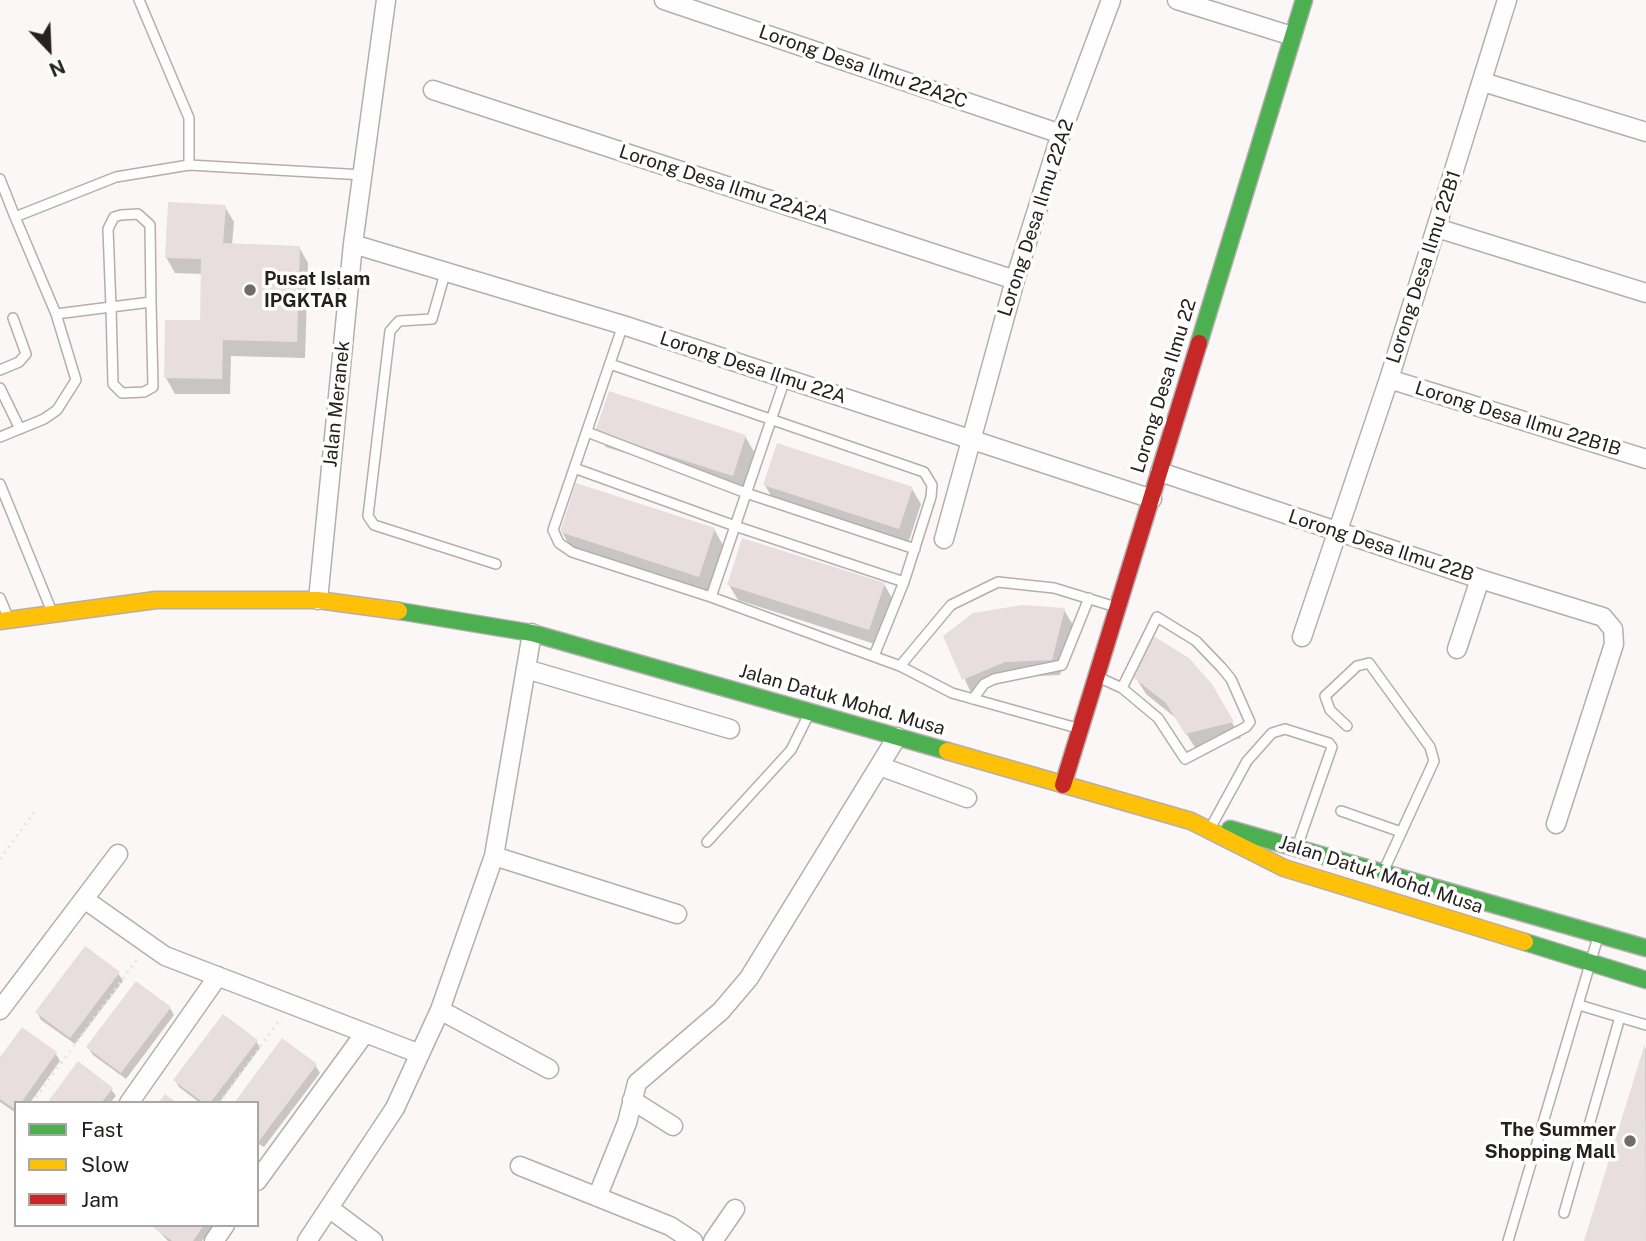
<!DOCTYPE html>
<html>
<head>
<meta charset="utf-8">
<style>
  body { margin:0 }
  #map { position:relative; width:1646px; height:1241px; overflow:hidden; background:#fcf7f7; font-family:"Public Sans",sans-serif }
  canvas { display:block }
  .legend { position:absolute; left:14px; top:1101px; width:245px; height:126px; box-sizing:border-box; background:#fff; border:2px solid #a9a6a6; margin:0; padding:9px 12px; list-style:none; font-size:21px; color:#272020 }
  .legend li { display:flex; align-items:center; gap:14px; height:35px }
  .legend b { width:35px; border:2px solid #a9a6a6 }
  .north { position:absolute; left:14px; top:14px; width:70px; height:70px; -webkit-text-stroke:5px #fff; paint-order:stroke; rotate:157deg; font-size:19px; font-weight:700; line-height:28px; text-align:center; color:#272020 }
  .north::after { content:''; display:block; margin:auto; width:24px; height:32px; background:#272020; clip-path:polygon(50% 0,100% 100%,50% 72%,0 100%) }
</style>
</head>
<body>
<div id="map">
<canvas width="1646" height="1241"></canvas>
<ul class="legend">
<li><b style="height:9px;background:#4caf50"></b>Fast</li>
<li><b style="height:9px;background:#ffc107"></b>Slow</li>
<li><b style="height:9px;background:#c62828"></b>Jam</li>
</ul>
<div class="north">N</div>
</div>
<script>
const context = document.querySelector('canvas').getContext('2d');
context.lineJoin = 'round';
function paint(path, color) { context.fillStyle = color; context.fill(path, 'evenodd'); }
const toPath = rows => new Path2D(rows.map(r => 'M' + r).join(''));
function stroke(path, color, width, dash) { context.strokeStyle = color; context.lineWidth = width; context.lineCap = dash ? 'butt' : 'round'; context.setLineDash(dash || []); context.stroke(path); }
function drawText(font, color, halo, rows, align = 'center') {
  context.font = font + ' "Public Sans",sans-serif'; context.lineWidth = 7; context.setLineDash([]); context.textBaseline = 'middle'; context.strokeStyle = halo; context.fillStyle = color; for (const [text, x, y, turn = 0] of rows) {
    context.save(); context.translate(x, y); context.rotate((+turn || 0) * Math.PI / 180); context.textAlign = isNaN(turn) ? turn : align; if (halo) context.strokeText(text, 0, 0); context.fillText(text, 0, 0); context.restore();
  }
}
paint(toPath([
  [225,207,234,222,232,245,299,247,308,263,305,358,231,356,230,394,175,394,166,378,202,322,203,274,175,273,166,257],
  [597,432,745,436,754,452,742,490,606,447],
  [765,485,912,489,921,504,908,544,774,501],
  [714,529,723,545,708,591,571,548,562,532],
  [884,584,893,600,878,645,738,600,729,585],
  [1064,610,1073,625,1060,675,1014,677,972,695,945,636],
  [1136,678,1210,685,1241,738,1196,749,1177,719,1146,694],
  [118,973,123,981,75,1044,41,1020,37,1012],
  [170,1008,174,1015,126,1079,93,1055,88,1047],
  [256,1041,260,1048,219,1103,200,1103,179,1087,175,1080],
  [1646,1047,1646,1241,1586,1241],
  [56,1054,60,1061,30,1103,16,1103,16,1113,0,1102,0,1060],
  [315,1065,320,1073,264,1147,257,1143,257,1103],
  [111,1089,116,1096,110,1103,49,1103],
  [153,1225,213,1225,202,1241,168,1241]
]), '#0003');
paint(toPath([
  [168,202,226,205,223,243,300,246,297,342,223,340,222,379,164,378,165,320,200,320,201,259,165,258],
  [609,391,746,435,733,476,595,432],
  [777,443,913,487,899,529,763,485],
  [576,483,715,528,699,577,560,532],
  [742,538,885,583,869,630,727,585],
  [1022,605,1065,608,1052,660,1005,662,962,680,943,636,973,613],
  [1152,635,1189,658,1212,684,1234,722,1185,734,1166,703,1134,678],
  [85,946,120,972,70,1038,35,1012],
  [136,981,171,1007,121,1073,86,1047],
  [223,1014,258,1040,210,1103,204,1103,173,1080],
  [22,1027,57,1052,21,1103,16,1103,16,1110,0,1099,0,1057],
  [282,1038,317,1064,259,1141,257,1103,234,1103],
  [1645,1043,1646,1241,1584,1241],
  [78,1061,113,1088,101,1103,47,1103],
  [165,1094,177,1103,158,1103],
  [150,1225,204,1225,193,1241,172,1241]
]), '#e9dedf');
const lane = toPath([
  [139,0,189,118,189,165],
  [0,179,15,217,116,177,189,165,364,175],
  [446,270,432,319,399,321,390,331,368,516,374,525,496,564],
  [56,314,111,307,151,302,153,387,144,392,122,393,113,384,111,307,108,229,114,217,121,215,138,214,150,225,151,302],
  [623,325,553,530,559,543,572,552,711,597,900,666,952,693,1077,728],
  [610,364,924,472,932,485,931,497,904,582,874,656],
  [0,370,19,362,26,354,13,318],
  [0,388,20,429],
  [587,432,746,493,915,549],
  [0,437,44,419,57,410,76,380,56,314,15,217],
  [574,468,735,526,904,582],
  [0,484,52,612],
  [711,597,785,379],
  [0,598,8,617],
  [900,666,951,605,998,582,1054,588,1116,607],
  [1100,678,1122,688,1158,718,1185,759,1246,727,1250,722,1231,679,1221,667,1196,641,1157,617,1122,688],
  [973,699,984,684,994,679,1062,665,1089,598],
  [1347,726,1330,710,1325,696,1357,666,1369,663,1430,747,1434,761,1384,870],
  [1341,811,1401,832],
  [1212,825,1247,761,1272,733,1285,729,1329,743,1332,747,1298,844],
  [707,842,791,750,809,714],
  [1579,1005,1646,1025],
  [1564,1213,1620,1017],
  [1508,1241,1598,937]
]);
const street = toPath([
  [664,0,1061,134],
  [1177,0,1292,36],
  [1483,82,1646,132],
  [433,90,1015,280],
  [1437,228,1646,293],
  [353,244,623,325,1152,499],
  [1389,379,1646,459],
  [1160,472,1480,579,1603,617,1613,629,1614,644,1556,824],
  [944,539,1015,280,1061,134,1111,0],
  [318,600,353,244,386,0],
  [1302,637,1389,379,1507,0],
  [1457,649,1480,579],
  [526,669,730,729],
  [882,767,967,798],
  [494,856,677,914],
  [84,899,165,956,420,1054],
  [0,1010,118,854],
  [440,1010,549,1069],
  [632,1100,673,1126],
  [129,1103,218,976],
  [520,1166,670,1226,693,1241],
  [257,1181,365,1033],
  [598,1195,627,1123,637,1083,721,1011,749,978,897,737],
  [329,1208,373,1241],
  [214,1241,225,1225],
  [307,1241,395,1108,440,1010,494,856,532,633],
  [713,1241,735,1209]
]);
const fast = toPath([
  [1199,343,1304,0],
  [399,611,532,633,947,751],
  [1230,829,1646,948],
  [1525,942,1646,980]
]);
const slow = toPath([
  [0,621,156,600,318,600,399,611],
  [947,751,1191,821,1284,868,1525,942]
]);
const jam = toPath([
  [1063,785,1199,343]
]);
stroke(lane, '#b4aeae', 12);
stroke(street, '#b4aeae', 21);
stroke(fast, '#b4aeae', 19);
stroke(slow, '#b4aeae', 19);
stroke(jam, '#b4aeae', 19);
stroke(toPath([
  [0,859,35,811],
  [32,1103,138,958],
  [219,1103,281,1018]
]), '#e4e3e3', 2.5, [2, 5]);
stroke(lane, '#fffefe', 9);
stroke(street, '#fffefe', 18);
stroke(fast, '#4caf50', 16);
stroke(slow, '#ffc107', 16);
stroke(jam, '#c62828', 16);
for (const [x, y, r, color] of [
  [250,290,7,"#726b6b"],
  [1630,1141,7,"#726b6b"]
]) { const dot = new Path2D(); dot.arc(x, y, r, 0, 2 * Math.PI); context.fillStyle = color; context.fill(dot); stroke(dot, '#fff', 2.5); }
drawText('19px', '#272020', '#fff', [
  ["Lorong Desa Ilmu 22A2C",863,67,19],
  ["Lorong Desa Ilmu 22A2A",724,185,18],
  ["Lorong Desa Ilmu 22A2",1036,218,-72],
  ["Lorong Desa Ilmu 22B1",1424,267,-72],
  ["Lorong Desa Ilmu 22A",753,368,18],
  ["Lorong Desa Ilmu 22",1164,386,-73],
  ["Jalan Meranek",337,404,-84],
  ["Lorong Desa Ilmu 22B1B",1518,419,17],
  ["Lorong Desa Ilmu 22B",1381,546,18],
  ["Jalan Datuk Mohd. Musa",842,700,16],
  ["Jalan Datuk Mohd. Musa",1381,875,18]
]);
drawText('bold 19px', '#272020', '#fff', [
  ["Pusat Islam",264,279],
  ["IPGKTAR",264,301],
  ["The Summer",1616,1130,"right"],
  ["Shopping Mall",1616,1152,"right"]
], 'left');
</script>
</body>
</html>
